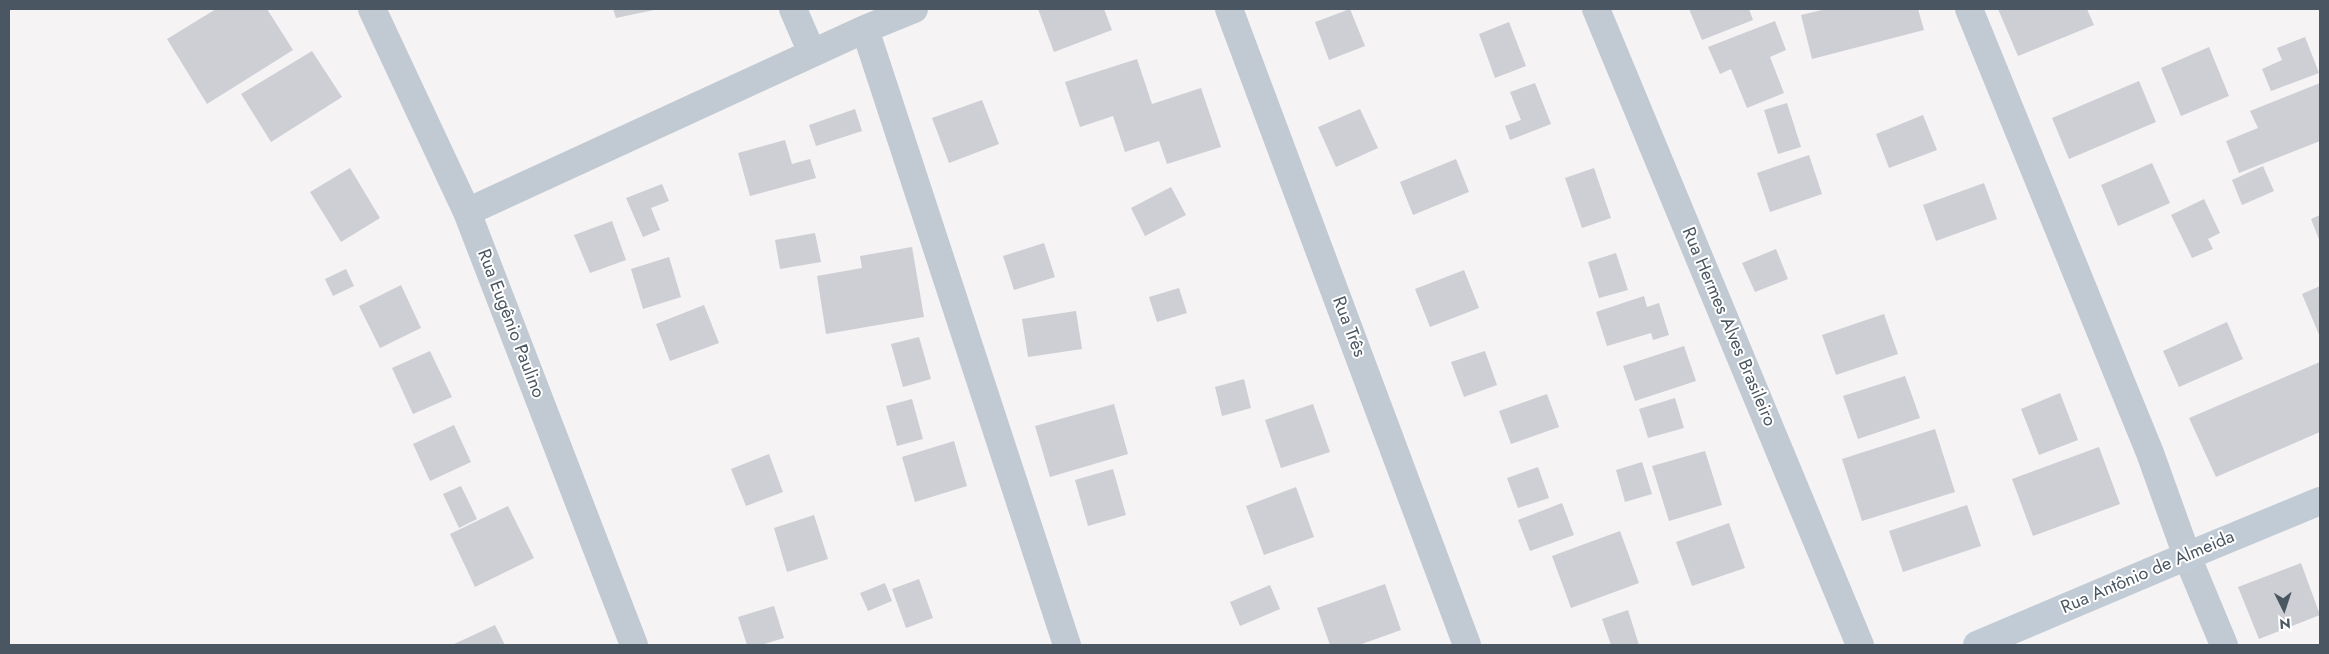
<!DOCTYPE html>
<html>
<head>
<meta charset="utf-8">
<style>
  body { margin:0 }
  #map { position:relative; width:2329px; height:654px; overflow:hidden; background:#f5f3f3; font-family:Jost,sans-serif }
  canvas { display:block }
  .frame { position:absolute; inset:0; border:10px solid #4a5661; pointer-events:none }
  .north { position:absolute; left:2259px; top:584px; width:50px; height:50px; -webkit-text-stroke:4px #fff; paint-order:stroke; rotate:176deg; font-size:14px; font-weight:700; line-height:20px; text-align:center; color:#4a5661 }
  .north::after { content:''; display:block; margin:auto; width:18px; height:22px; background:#4a5661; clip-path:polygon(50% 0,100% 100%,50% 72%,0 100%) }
</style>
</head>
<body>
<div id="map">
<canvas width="2329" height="654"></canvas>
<div class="frame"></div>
<div class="north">N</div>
</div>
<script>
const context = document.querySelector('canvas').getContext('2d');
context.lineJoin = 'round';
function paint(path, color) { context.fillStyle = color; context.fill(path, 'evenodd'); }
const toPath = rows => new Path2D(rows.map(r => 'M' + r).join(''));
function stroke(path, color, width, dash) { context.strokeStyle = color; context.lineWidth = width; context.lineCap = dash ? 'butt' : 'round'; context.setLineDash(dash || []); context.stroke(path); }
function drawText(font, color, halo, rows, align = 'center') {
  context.font = font + ' Jost,sans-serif'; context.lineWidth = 4; context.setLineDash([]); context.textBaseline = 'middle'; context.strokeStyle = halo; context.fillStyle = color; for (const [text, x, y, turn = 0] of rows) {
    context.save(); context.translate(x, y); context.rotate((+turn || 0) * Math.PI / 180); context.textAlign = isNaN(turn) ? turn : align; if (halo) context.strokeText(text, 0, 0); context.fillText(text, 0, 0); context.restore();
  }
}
paint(toPath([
  [216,9,267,9,293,50,207,104,167,39],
  [613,9,654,9,654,10,616,18],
  [1038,9,1104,9,1112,30,1054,52],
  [1350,9,1365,46,1329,60,1315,22],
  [1689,9,1749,9,1753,20,1702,40],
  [1826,9,1918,9,1924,30,1812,59,1801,15],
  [1998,9,2087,9,2094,25,2018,56],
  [1775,21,1786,50,1770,57,1784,93,1747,108,1731,69,1720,74,1708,47],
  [1509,22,1526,66,1495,78,1479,34],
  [2305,37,2319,73,2271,91,2262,69,2282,60,2277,48],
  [2209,47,2229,96,2181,116,2161,68],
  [312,51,342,97,271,142,241,94],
  [1137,59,1152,104,1201,88,1221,147,1167,164,1159,141,1125,152,1113,116,1080,127,1065,82],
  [2139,81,2156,122,2069,159,2052,118],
  [1535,83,1551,124,1510,140,1505,126,1521,120,1510,92],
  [2320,83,2320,141,2239,173,2226,141,2258,128,2250,111],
  [982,100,999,144,949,163,932,118],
  [1787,103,1801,147,1778,154,1764,110],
  [855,109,862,131,816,146,809,125],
  [1360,109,1378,148,1336,167,1318,127],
  [1923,115,1937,150,1889,168,1876,134],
  [785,140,792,164,810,159,816,178,750,196,738,153],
  [1809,155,1822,194,1770,212,1757,173],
  [1456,159,1469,192,1413,215,1400,182],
  [2152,163,2170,203,2118,226,2101,185],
  [2263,166,2274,191,2242,205,2232,180],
  [350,168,380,218,341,242,310,192],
  [1594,168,1611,218,1582,228,1565,178],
  [1984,183,1997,219,1936,241,1923,205],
  [662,184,669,201,651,208,660,230,643,237,626,198],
  [1171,187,1186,215,1145,236,1131,208],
  [2204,199,2220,233,2208,239,2213,249,2192,258,2171,215],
  [2320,215,2320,242,2311,219],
  [612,221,626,260,590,273,574,235],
  [815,233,821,262,780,269,775,240],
  [1044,243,1055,277,1014,290,1003,256],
  [912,247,924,317,826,334,817,276,862,268,860,256],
  [1776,249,1788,279,1755,292,1742,263],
  [1616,253,1628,290,1599,298,1588,262],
  [669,257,681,297,643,309,631,269],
  [346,269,354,286,333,296,325,279],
  [1464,270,1479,308,1430,327,1415,289],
  [401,285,421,328,380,348,359,306],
  [2320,286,2320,337,2302,294],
  [1179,288,1187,313,1157,322,1149,297],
  [1644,296,1647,307,1659,303,1669,335,1653,340,1651,333,1607,346,1596,312],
  [704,305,719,343,670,361,656,324],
  [1076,311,1082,349,1028,357,1022,319],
  [1884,314,1898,354,1836,375,1822,335],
  [2227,322,2243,359,2179,387,2163,351],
  [919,337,931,379,903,387,891,344],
  [1684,346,1696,381,1635,401,1623,366],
  [430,351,452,397,413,414,392,368],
  [1485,351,1497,385,1464,397,1451,362],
  [2320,362,2320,432,2216,477,2189,418],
  [1905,376,1920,418,1858,439,1843,396],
  [1244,379,1251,408,1222,416,1215,387],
  [2060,393,2078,440,2039,455,2021,409],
  [1547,394,1559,427,1511,444,1499,411],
  [1675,398,1684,428,1648,438,1639,409],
  [912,399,923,439,897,446,886,406],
  [1114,404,1128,454,1050,477,1035,426],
  [1313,404,1330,452,1281,468,1265,420],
  [454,425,471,462,430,481,413,444],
  [1935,429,1955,492,1862,521,1842,459],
  [954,441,967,486,915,502,902,457],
  [2099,447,2120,504,2033,536,2012,479],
  [1705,451,1722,505,1669,521,1652,466],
  [769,454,783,492,746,506,731,469],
  [1642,462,1652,494,1625,502,1616,470],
  [1538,467,1549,498,1518,508,1507,478],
  [1113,469,1126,515,1088,526,1075,480],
  [461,486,477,519,459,528,443,494],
  [1296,487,1314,537,1264,555,1246,506],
  [1562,503,1574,535,1530,551,1518,520],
  [1967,505,1981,546,1903,572,1889,531],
  [508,506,534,558,475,587,450,534],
  [814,515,828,559,787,572,774,528],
  [1729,523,1745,568,1692,586,1676,542],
  [1620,531,1639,583,1571,608,1552,556],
  [2301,563,2320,615,2259,639,2238,587],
  [919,579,933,618,906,628,892,589],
  [885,583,892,601,868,611,860,593],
  [1385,584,1401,630,1359,645,1330,645,1317,608],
  [1270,585,1280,609,1240,626,1230,602],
  [774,606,784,638,761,645,747,645,738,617],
  [1628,610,1639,645,1611,645,1602,619],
  [495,625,505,645,452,645]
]), '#cdcfd5');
stroke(toPath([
  [372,9,467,212,634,645],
  [793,9,812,53],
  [1229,9,1467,645],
  [1596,9,1860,645],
  [1969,9,2150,453,2187,556,2224,645],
  [865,29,1067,645],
  [467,212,865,29,914,9]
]), '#c1cad2', 28);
stroke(toPath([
  [1977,645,2187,556,2320,501]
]), '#c1cbd6', 28);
drawText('18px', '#4a5661', '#fff', [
  ["Rua Eugênio Paulino",510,324,69],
  ["Rua Três",1348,327,69],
  ["Rua Hermes Alves Brasileiro",1728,327,67],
  ["Rua Antônio de Almeida",2148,573,-23]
]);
</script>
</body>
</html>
